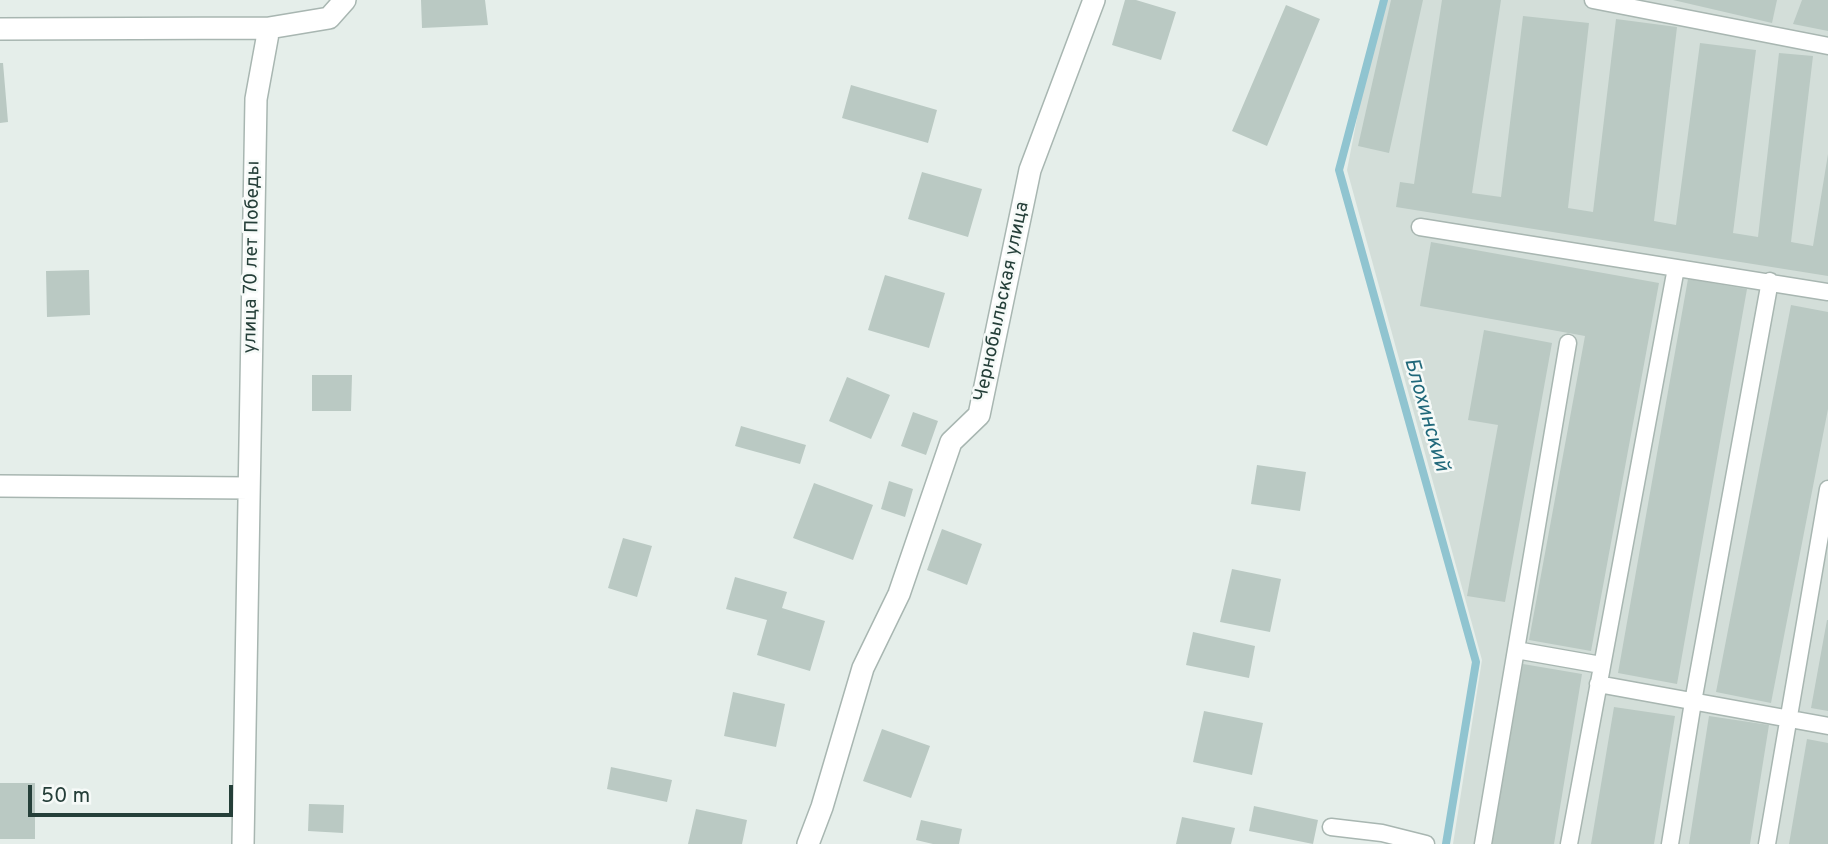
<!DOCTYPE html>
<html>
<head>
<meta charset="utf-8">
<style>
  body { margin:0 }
  #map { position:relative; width:1828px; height:844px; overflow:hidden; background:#e5eeea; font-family:Overpass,sans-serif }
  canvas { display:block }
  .scale { position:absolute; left:28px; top:785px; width:205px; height:32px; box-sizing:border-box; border:4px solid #253f39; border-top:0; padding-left:9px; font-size:21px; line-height:24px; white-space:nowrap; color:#253f39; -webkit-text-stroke:5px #f6faf8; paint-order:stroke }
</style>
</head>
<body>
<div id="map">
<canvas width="1828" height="844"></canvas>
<div class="scale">50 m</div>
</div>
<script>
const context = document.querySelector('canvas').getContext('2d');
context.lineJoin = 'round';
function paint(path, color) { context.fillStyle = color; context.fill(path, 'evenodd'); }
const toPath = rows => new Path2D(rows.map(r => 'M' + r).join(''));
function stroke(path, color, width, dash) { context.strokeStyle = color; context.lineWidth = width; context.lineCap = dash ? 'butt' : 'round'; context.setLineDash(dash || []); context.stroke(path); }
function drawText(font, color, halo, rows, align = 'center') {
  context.font = font + ' Overpass,sans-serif'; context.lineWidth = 5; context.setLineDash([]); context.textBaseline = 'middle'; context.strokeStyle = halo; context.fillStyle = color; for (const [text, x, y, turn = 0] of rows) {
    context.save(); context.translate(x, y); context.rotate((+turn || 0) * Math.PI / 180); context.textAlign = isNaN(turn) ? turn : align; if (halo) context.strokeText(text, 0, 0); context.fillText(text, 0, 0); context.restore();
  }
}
paint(toPath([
  [1380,0,1828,0,1828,844,1453,844,1482,660,1347,170]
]), '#d3ded9');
stroke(toPath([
  [1384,0,1339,170,1476,662,1446,844]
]), '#90c4d0', 8);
paint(toPath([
  [421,0,485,0,488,25,422,28],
  [1125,0,1136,0,1176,12,1161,60,1112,45],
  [1391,0,1423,0,1389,153,1358,146],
  [1442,0,1501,0,1472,193,1501,197,1523,16,1589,23,1568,208,1593,212,1616,19,1677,27,1654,221,1676,225,1700,43,1756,50,1733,233,1758,237,1779,53,1813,56,1791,242,1813,246,1828,154,1828,276,1396,207,1400,182,1414,184],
  [1673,0,1777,0,1772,23],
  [1802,0,1828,0,1828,31,1793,24],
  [1286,5,1320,19,1267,146,1232,131],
  [0,63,3,63,8,122,0,123],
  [851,85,937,110,928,143,842,118],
  [922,172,982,189,968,237,908,219],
  [1431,242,1659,283,1591,651,1529,640,1585,336,1420,306],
  [89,270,90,315,47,317,46,271],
  [885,275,945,293,929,348,868,330],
  [1688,279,1747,289,1677,684,1618,673],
  [1791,305,1828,312,1828,409,1771,703,1716,692],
  [1484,330,1552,343,1505,602,1467,596,1498,425,1468,420],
  [312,375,352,375,351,411,312,411],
  [847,377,890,395,871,439,829,421],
  [913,412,938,421,926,455,901,446],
  [741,426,806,445,800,464,735,446],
  [1257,465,1306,472,1300,511,1251,504],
  [889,481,913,489,905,517,881,509],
  [814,483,873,505,853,560,793,538],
  [942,529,982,544,967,585,927,570],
  [623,538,652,546,637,597,608,588],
  [1232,569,1281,579,1270,632,1220,622],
  [735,577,787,592,782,608,825,621,810,671,757,655,767,620,726,609],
  [1827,620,1828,620,1828,711,1811,708],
  [1193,632,1255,646,1249,678,1186,665],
  [1523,664,1582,674,1554,844,1492,844],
  [733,692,785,704,776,747,724,736],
  [1614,707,1675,716,1654,844,1591,844],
  [1204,711,1263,723,1252,775,1193,762],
  [1709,716,1769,725,1750,844,1689,844],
  [882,729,930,746,911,798,863,781],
  [1807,739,1828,743,1828,844,1789,844],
  [611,767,672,780,667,802,607,789],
  [0,783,35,783,35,839,0,839],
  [309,804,344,805,343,833,308,831],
  [1254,806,1318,820,1313,844,1249,831],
  [696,809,747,820,742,844,688,844],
  [1182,817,1235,828,1231,844,1176,844],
  [921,820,962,829,959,844,933,844,916,840]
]), '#bac9c3');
const service = toPath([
  [1593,0,1828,46],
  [1420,227,1828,292],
  [1516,650,1601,665],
  [1598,684,1828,726],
  [1331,827,1382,833,1426,844],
  [1483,844,1568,343],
  [1569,844,1676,268],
  [1670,844,1693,702,1770,281],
  [1767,844,1828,489]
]);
const minor = toPath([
  [0,29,269,28,329,18,345,0],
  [0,486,249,488],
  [243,844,256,99,269,28],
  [808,844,822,807,863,668,899,594,951,442,979,415,1030,170,1094,0]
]);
stroke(service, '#a8b6b1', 19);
stroke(minor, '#a8b6b1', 24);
stroke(service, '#fff', 16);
stroke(minor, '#fff', 21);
drawText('19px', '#253f39', '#f6faf8', [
  ["улица 70 лет Победы",253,257,-89],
  ["Чернобыльская улица",1003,302,-78]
]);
drawText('italic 21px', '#20687a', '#f6faf8', [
  ["Блохинский",1425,415,74]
]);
</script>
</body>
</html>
